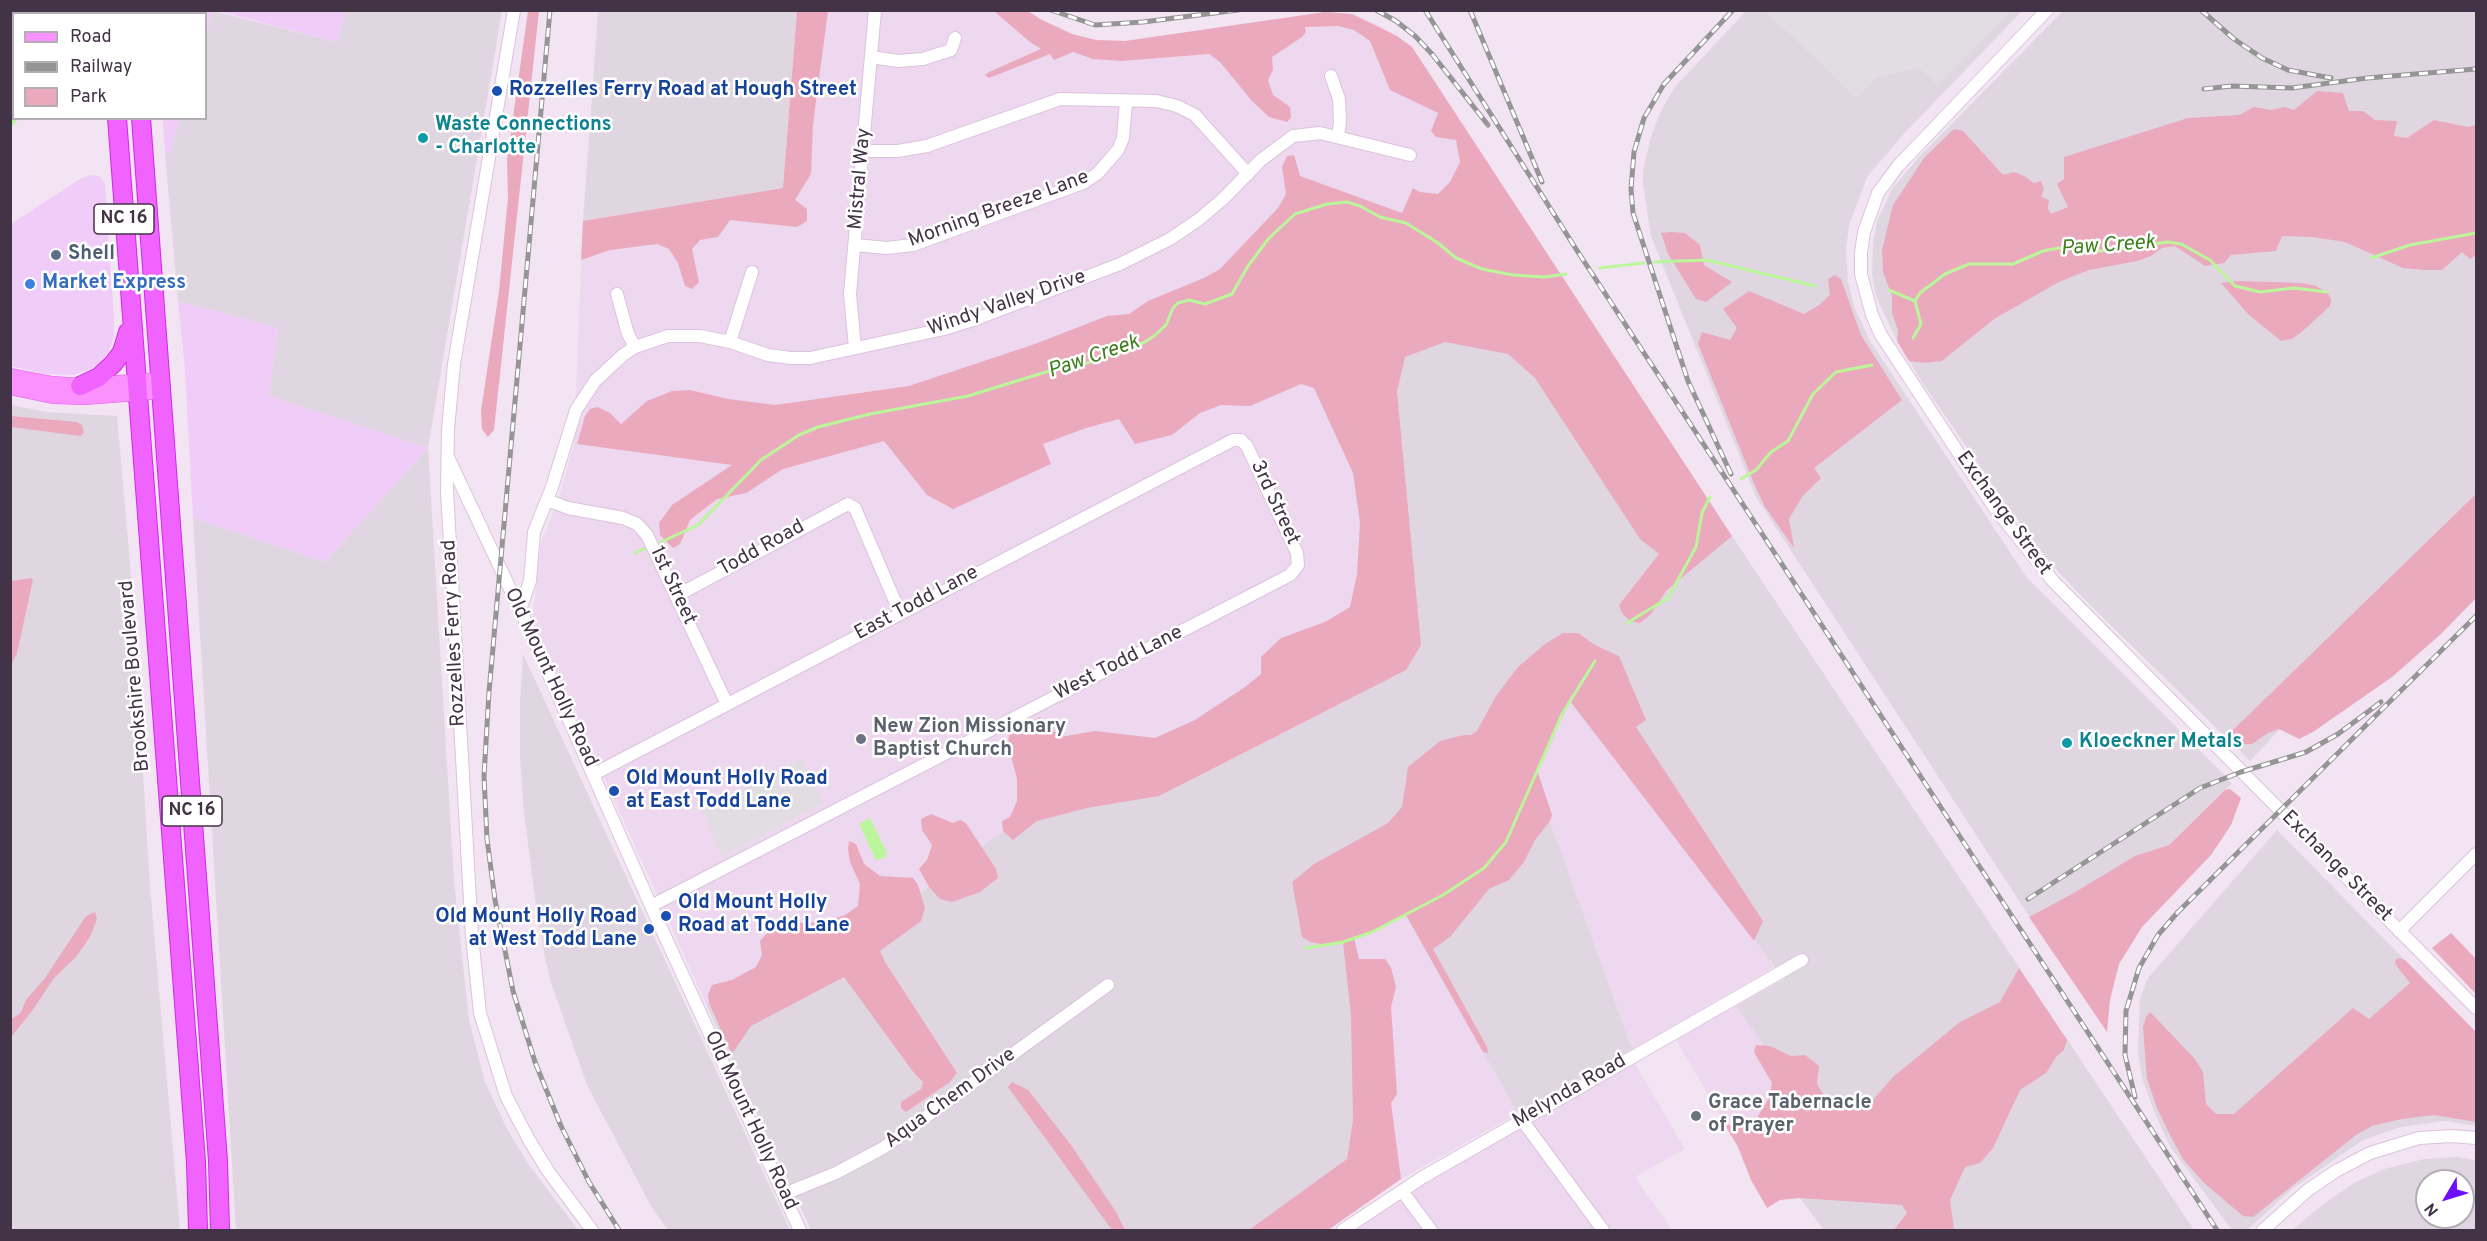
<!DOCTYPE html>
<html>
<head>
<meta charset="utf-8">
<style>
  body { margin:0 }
  #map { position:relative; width:2487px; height:1241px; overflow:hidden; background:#f2e4f3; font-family:Overpass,sans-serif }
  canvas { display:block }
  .frame { position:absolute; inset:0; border:12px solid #433346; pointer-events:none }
  .legend { position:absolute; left:12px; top:12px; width:195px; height:108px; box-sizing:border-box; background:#fff; border:2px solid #b4adb5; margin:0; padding:8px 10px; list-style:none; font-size:18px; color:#433346 }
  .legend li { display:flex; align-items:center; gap:12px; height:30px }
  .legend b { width:30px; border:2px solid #b4adb5 }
  .north { position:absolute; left:2415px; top:1169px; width:60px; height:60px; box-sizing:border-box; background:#fff; border:2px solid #b4adb5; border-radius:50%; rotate:232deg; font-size:16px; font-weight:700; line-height:24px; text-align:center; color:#433346 }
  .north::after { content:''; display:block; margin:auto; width:21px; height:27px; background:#6c0fff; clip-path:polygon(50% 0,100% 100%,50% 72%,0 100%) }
</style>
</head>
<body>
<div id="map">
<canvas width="2487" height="1241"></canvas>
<div class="frame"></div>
<ul class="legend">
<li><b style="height:8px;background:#fa91ff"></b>Road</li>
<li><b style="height:8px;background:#959595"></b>Railway</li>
<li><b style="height:16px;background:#eba9be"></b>Park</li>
</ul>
<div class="north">N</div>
</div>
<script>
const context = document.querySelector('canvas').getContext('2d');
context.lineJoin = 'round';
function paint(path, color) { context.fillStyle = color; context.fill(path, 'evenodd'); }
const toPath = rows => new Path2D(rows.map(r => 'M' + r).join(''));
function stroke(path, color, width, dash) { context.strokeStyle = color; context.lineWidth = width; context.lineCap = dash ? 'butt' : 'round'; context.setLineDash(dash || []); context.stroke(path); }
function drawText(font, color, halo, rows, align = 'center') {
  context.font = font + ' Overpass,sans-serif'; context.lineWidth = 5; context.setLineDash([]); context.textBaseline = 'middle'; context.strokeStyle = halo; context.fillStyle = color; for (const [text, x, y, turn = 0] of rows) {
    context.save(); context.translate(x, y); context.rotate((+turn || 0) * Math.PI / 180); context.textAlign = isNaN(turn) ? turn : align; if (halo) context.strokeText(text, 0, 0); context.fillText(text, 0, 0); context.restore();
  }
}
paint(toPath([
  [797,11,1028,11,1040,19,1072,34,1096,40,1125,41,1325,12,1352,14,1378,25,1412,47,1732,536,1391,641,1149,781,1108,752,866,934,706,1004,534,622,533,614,541,543,560,494,574,443,583,221,783,188],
  [1570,701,1774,967,1632,1049,1534,777],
  [1406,915,1518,1113,1396,1182,1351,939,1372,932],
  [1736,1006,1805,1102,1734,1139,1676,1040],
  [1634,1062,1685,1149,1635,1177,1672,1230,1439,1230,1411,1192],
  [1399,1199,1423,1230,1355,1230]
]), '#edd8ef');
paint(toPath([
  [155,11,213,11,206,35,206,14,155,13],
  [218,11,346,11,337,42],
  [163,119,180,119,170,153,165,153],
  [91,175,99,176,105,184,114,319,114,336,109,351,98,366,74,375,45,374,11,366,11,224,80,179],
  [178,301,278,328,269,396,428,448,325,562,193,518,185,369]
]), '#f0ccf8');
paint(toPath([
  [213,11,337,42,346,11,502,11,428,448,454,882,469,1020,485,1082,507,1129,529,1165,578,1230,236,1230,193,518,325,562,428,448,269,396,278,328,178,301,165,153,170,153,180,119,206,118,206,35],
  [598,11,797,11,783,188,583,221],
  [1746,11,2022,11,1902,136,1867,177,1849,225,1846,251,1848,282,1855,309,1870,341,2027,578,2232,783,2055,956,1756,497,1651,236,1643,183,1643,170,1651,136,1662,109,1675,87],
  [2063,11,2476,11,2476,520,2250,761,2093,608,2051,564,2005,503,1922,382,1897,341,1876,296,1872,274,1873,243,1877,221,1892,189,1918,158],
  [1461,295,1711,521,1732,536,2194,1230,1824,1230,1788,1182,1771,1204,1734,1139,1804,1102,1736,1006,1784,979,1570,701,1534,777,1632,1049,1518,1113,1405,915,1372,932,1351,939,1396,1182,1328,1230,811,1230,706,1004,866,934,1108,752,1149,781,1391,641,1347,309],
  [11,405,47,412,117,416,130,563,150,887,180,1230,11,1230],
  [523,654,790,1230,668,1230,652,1208,587,1085,550,980,538,922,524,812,520,758,520,702],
  [2277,830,2476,1032,2476,1126,2445,1121,2401,1127,2363,1140,2292,1189,2247,1230,2232,1230,2170,1146,2155,1114,2142,1078,2138,1050,2140,999,2148,978],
  [2456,1157,2476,1160,2476,1230,2292,1230,2322,1205,2354,1183,2384,1169,2424,1159],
  [2427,1181,2463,1181,2463,1217,2427,1217]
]), '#e0d6e2');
paint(toPath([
  [528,11,539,11,494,430,488,437,482,429,481,411,499,291,508,198,507,160],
  [797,11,828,11,813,124,811,174,795,200,807,209,807,221,797,227,730,220,718,237,700,240,692,249,699,282,692,289,685,286,678,263,669,249,657,244,610,250,581,260,583,221,783,188],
  [994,11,1028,11,1040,19,1072,34,1096,40,1125,41,1325,12,1352,14,1397,36,1412,47,1732,536,1666,591,1651,614,1640,623,1630,621,1622,613,1619,605,1659,554,1640,539,1535,378,1508,354,1445,342,1405,357,1397,392,1421,645,1406,670,1159,796,1087,808,1037,821,1013,840,1003,831,1002,821,1010,817,1017,801,1017,779,1008,745,1009,734,1040,717,1060,737,1095,731,1155,738,1195,720,1245,687,1261,674,1261,657,1281,638,1325,622,1350,607,1357,574,1360,523,1353,473,1314,388,1301,384,1250,406,1221,405,1200,413,1172,435,1135,444,1119,419,1086,428,1043,444,1051,464,953,509,927,495,884,441,783,469,746,493,717,499,690,520,680,544,673,548,660,535,659,523,672,505,732,465,577,444,585,416,590,409,598,407,610,413,621,424,647,401,672,391,690,390,728,399,775,405,909,386,1035,344,1107,316,1129,314,1148,301,1204,278,1220,269,1278,208,1286,194,1282,167,1287,156,1294,155,1300,176,1402,213,1413,188,1420,192,1438,194,1450,182,1460,162,1456,140,1436,137,1431,131,1438,113,1390,90,1370,41,1354,30,1338,26,1305,27,1306,32,1302,37,1272,57,1273,70,1268,80,1273,95,1290,107,1291,118,1287,122,1269,117,1252,101,1220,62,1209,54,1122,61,1093,59,1073,52,1054,60,1050,54,989,78,985,75,989,72,1041,49,1030,42],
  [2317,91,2343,93,2349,111,2363,111,2375,120,2397,121,2394,136,2407,138,2434,120,2468,127,2476,125,2476,255,2470,259,2462,252,2442,270,2425,270,2403,268,2345,242,2312,237,2282,236,2276,251,2231,255,2224,263,2205,266,2175,246,2162,248,2151,256,2137,261,2089,270,2059,282,1994,319,1942,361,1924,363,1909,361,1897,341,1898,330,1892,313,1892,296,1883,272,1882,250,1893,205,1924,158,1954,129,1963,131,2003,175,2014,172,2024,176,2034,183,2041,181,2044,189,2041,197,2049,200,2048,209,2051,214,2068,207,2057,184,2064,179,2064,157,2188,118,2239,115,2254,107,2271,110,2284,107,2294,110],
  [1670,232,1685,233,1700,245,1704,265,1732,282,1706,302,1696,299,1668,254,1661,233],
  [1835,275,1841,279,1861,335,1902,400,1814,468,1821,478,1802,497,1789,519,1794,548,1765,507,1755,486,1698,344,1702,332,1730,340,1737,328,1723,309,1749,291,1804,314,1819,305,1830,295,1828,279],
  [2239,281,2301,283,2316,286,2327,292,2331,299,2330,306,2304,330,2292,339,2281,341,2248,314,2221,283],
  [11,416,77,422,82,425,84,433,80,436,11,427],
  [2476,494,2476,598,2441,634,2392,677,2313,732,2299,739,2279,729,2268,733,2252,744,2243,744,2233,735,2233,730],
  [31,578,33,580,17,653,11,666,11,581],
  [1563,633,1578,633,1595,645,1619,656,1646,720,1636,727,1763,921,1754,941,1570,701,1537,770,1552,815,1550,821,1535,840,1524,862,1509,880,1489,889,1450,937,1433,949,1487,1047,1488,1053,1483,1052,1406,915,1372,932,1354,938,1359,959,1385,959,1391,968,1396,987,1391,1007,1397,1094,1391,1103,1401,1179,1328,1230,1249,1230,1347,1159,1353,1121,1351,1016,1343,942,1326,945,1310,942,1302,937,1292,882,1314,864,1388,823,1402,807,1408,767,1440,741,1464,735,1471,735,1477,731,1496,696,1518,667,1545,644],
  [2230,789,2241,798,2231,825,2211,855,2142,927,2119,964,2110,1000,2107,1032,2029,917,2072,894,2135,856,2169,845,2225,790],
  [931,814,953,823,960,820,966,823,996,869,998,878,980,892,952,902,940,899,929,887,919,869,927,860,932,845,922,830,921,819],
  [849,841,856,844,864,864,880,876,913,878,918,885,925,908,921,921,880,951,885,962,957,1073,950,1082,906,1112,901,1108,901,1102,921,1089,923,1082,914,1073,844,977,751,1026,734,1051,731,1052,709,1003,708,995,712,985,732,980,756,967,762,955,760,941,771,929,797,923,824,922,845,915,858,906,860,884,850,862,848,849],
  [95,912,97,919,90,937,76,957,54,978,32,1011,11,1037,11,1019,21,1013,26,1000,45,978,86,916],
  [2451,933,2476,959,2476,994,2432,948],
  [2399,958,2405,960,2476,1032,2476,1122,2434,1115,2402,1119,2372,1126,2356,1135,2253,1217,2243,1216,2204,1183,2183,1159,2171,1137,2157,1108,2147,1079,2143,1027,2146,1017,2150,1012,2195,1059,2203,1072,2206,1104,2216,1114,2234,1114,2353,1008,2369,1019,2410,983,2395,964,2396,959],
  [2019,968,2067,1040,2064,1050,2056,1057,2046,1073,2020,1090,1993,1148,1980,1163,1965,1167,1950,1200,1954,1230,1894,1230,1907,1213,1902,1205,1800,1198,1780,1200,1767,1208,1751,1180,1738,1147,1725,1125,1736,1125,1744,1118,1755,1121,1769,1098,1772,1083,1754,1052,1756,1045,1770,1046,1791,1056,1805,1055,1819,1066,1817,1084,1828,1102,1851,1104,1872,1101,1893,1077,1960,1022,2000,1002],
  [1012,1082,1028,1090,1071,1145,1116,1212,1125,1230,1112,1230,1008,1087]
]), '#eba9be');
paint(toPath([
  [1765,11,2011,11,1938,86,1919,68,1875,78,1857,98],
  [801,759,823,803,723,856,702,810]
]), '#e2dde3');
paint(toPath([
  [11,10,51,11,50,13,14,14,14,118,18,119,11,128],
  [870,818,887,853,884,858,876,860,859,824]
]), '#bbf69a');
stroke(toPath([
  [2371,258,2410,245,2476,233],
  [1654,262,1707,260,1815,286],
  [1600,268,1644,263],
  [1889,290,1915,301],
  [1915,301,1920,293,1945,274,1969,264,2013,264,2043,251,2059,248,2100,251,2168,242,2181,244,2210,260,2235,286,2260,292,2294,288,2327,292],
  [1913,338,1921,324,1915,301],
  [1741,479,1756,470,1771,452,1788,441,1813,394,1836,372,1872,365],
  [661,542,698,525,761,460,799,435,818,427,870,414,968,396,1049,371,1087,363,1143,343,1154,336,1166,325,1173,308,1178,303,1189,300,1205,304,1232,294,1248,266,1269,238,1295,214,1327,204,1347,202,1360,206,1380,217,1406,223,1438,243,1456,258,1482,269,1513,275,1544,277,1566,274],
  [635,553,646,548],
  [1627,623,1668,598,1696,547,1702,513,1710,497],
  [1306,948,1343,942,1372,932,1443,895,1484,868,1506,842,1562,714,1595,661]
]), '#bbf69a', 3);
const minor = toPath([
  [514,10,454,364,448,429,447,491,472,936,480,1013,506,1096,529,1140,548,1171,592,1230],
  [2047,10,1898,166,1878,193,1864,232,1861,253,1861,274,1872,315,1881,335,1994,507,2053,581,2476,1008],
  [871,57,898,61,923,59,951,50,955,38],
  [1331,76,1339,99,1340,122,1338,137],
  [864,151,898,151,927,146,1060,99,1156,101,1177,106,1195,115,1248,174],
  [855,245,887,248,913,245,1083,183,1097,174,1118,150,1123,138,1126,101],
  [617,294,628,334,635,347],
  [730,342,752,272],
  [855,348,850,294,875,10],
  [449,459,527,625,651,906,800,1230],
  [547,500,568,508,623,518,637,524,647,535,727,704],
  [676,596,848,504,855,508,900,613],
  [520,610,530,581,534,532,552,487,576,410,595,381,623,355,635,347,668,336,700,336,730,342,768,355,791,358,810,358,944,329,976,319,1120,264,1170,239,1198,220,1223,199,1261,160,1293,136,1320,133,1410,155],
  [594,774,1233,440,1241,440,1247,446,1297,553,1298,565,1290,575,651,906],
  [2399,931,2476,854],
  [1522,1120,1603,1230],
  [1402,1191,1431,1230],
  [784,1194,836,1173,883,1148,1108,985],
  [1343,1230,1423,1177,1802,960],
  [2263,1230,2308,1190,2336,1171,2370,1153,2419,1138,2451,1136,2476,1138]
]);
const major = toPath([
  [10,376,52,384,80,386,160,380],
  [10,387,53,396,85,397,162,391]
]);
const highway = toPath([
  [108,10,108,14],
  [133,10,133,14],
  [117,118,196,1162,198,1230],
  [141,118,218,1161,220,1230],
  [80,386,99,377,113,364,122,352,128,332]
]);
stroke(minor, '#dbc3dd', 14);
stroke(major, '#e358ed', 16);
stroke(highway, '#d028e9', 20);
stroke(minor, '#fff', 12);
stroke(major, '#fa91ff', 15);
stroke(highway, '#f063ff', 18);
const rail = toPath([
  [550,10,489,692,484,776,487,839,495,900,513,991,535,1062,561,1126,589,1182,619,1230],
  [1051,10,1095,25,1143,22,1238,10],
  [1376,10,1396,21,1415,36,1432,54,1488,125],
  [1425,10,1576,249,2217,1230],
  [1470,10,1542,182],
  [2201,10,2234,39,2262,58,2288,70,2331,78],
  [2204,89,2232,86,2292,88,2367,78,2476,69],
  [1731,474,1688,381,1633,213,1631,189,1634,152,1644,118,1664,84,1733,10],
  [2028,899,2200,788,2241,772,2306,752,2338,734,2381,702],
  [2135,1097,2125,1055,2126,1011,2139,968,2158,935,2178,912,2476,616]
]);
stroke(rail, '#959595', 5);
stroke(rail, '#fff', 3, [9]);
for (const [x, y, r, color] of [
  [497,91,6,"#1a4fb4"],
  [423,138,6,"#0f9aa8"],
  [56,255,6,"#5c6f8a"],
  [30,284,6,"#3f7fe0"],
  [861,739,6,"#6b7280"],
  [2067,743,6,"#0f9aa8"],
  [614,791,6,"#1a4fb4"],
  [666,916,6,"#1a4fb4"],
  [649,929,6,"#1a4fb4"],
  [1696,1116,6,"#6b7280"]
]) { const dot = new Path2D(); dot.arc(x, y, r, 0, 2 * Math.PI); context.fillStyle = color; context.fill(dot); stroke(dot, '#fff', 2); }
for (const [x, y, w] of [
  [124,219,60],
  [192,811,60]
]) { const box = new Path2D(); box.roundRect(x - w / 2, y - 15, w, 30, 4.5); context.fillStyle = '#fff'; context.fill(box); stroke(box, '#433346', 1.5); }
drawText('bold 18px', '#433346', null, [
  ["NC 16",124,219],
  ["NC 16",192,811]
]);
drawText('bold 20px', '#164399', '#fff', [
  ["Rozzelles Ferry Road at Hough Street",509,91],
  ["Old Mount Holly Road",626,780],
  ["at East Todd Lane",626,803],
  ["Old Mount Holly",678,904],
  ["Road at Todd Lane",678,927],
  ["Old Mount Holly Road",637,918,"right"],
  ["at West Todd Lane",637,941,"right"]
], 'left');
drawText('bold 20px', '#0d838f', '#fff', [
  ["Waste Connections",435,126],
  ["- Charlotte",435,149],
  ["Kloeckner Metals",2079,743]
], 'left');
drawText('20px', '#433346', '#fff', [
  ["Mistral Way",861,179,-85],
  ["Morning Breeze Lane",999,210,-20],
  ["Windy Valley Drive",1007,304,-19],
  ["3rd Street",1274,503,65],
  ["Exchange Street",2003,514,54],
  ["Todd Road",762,549,-29],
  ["1st Street",672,586,65],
  ["East Todd Lane",917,604,-28],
  ["Rozzelles Ferry Road",455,633,-93],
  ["West Todd Lane",1119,664,-27],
  ["Brookshire Boulevard",136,676,-95],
  ["Old Mount Holly Road",550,678,65],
  ["Exchange Street",2336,867,45],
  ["Melynda Road",1570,1092,-30],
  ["Aqua Chem Drive",951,1099,-36],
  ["Old Mount Holly Road",750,1121,65]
]);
drawText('bold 20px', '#4e5e75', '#fff', [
  ["Shell",68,255]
], 'left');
drawText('bold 20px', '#366cbe', '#fff', [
  ["Market Express",42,284]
], 'left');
drawText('bold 20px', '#5b616d', '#fff', [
  ["New Zion Missionary",873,728],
  ["Baptist Church",873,751],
  ["Grace Tabernacle",1708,1104],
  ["of Prayer",1708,1127]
], 'left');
drawText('italic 21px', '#3e7f1d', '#fff', [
  ["Paw Creek",2108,247,-4],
  ["Paw Creek",1094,358,-19]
]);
</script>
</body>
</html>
